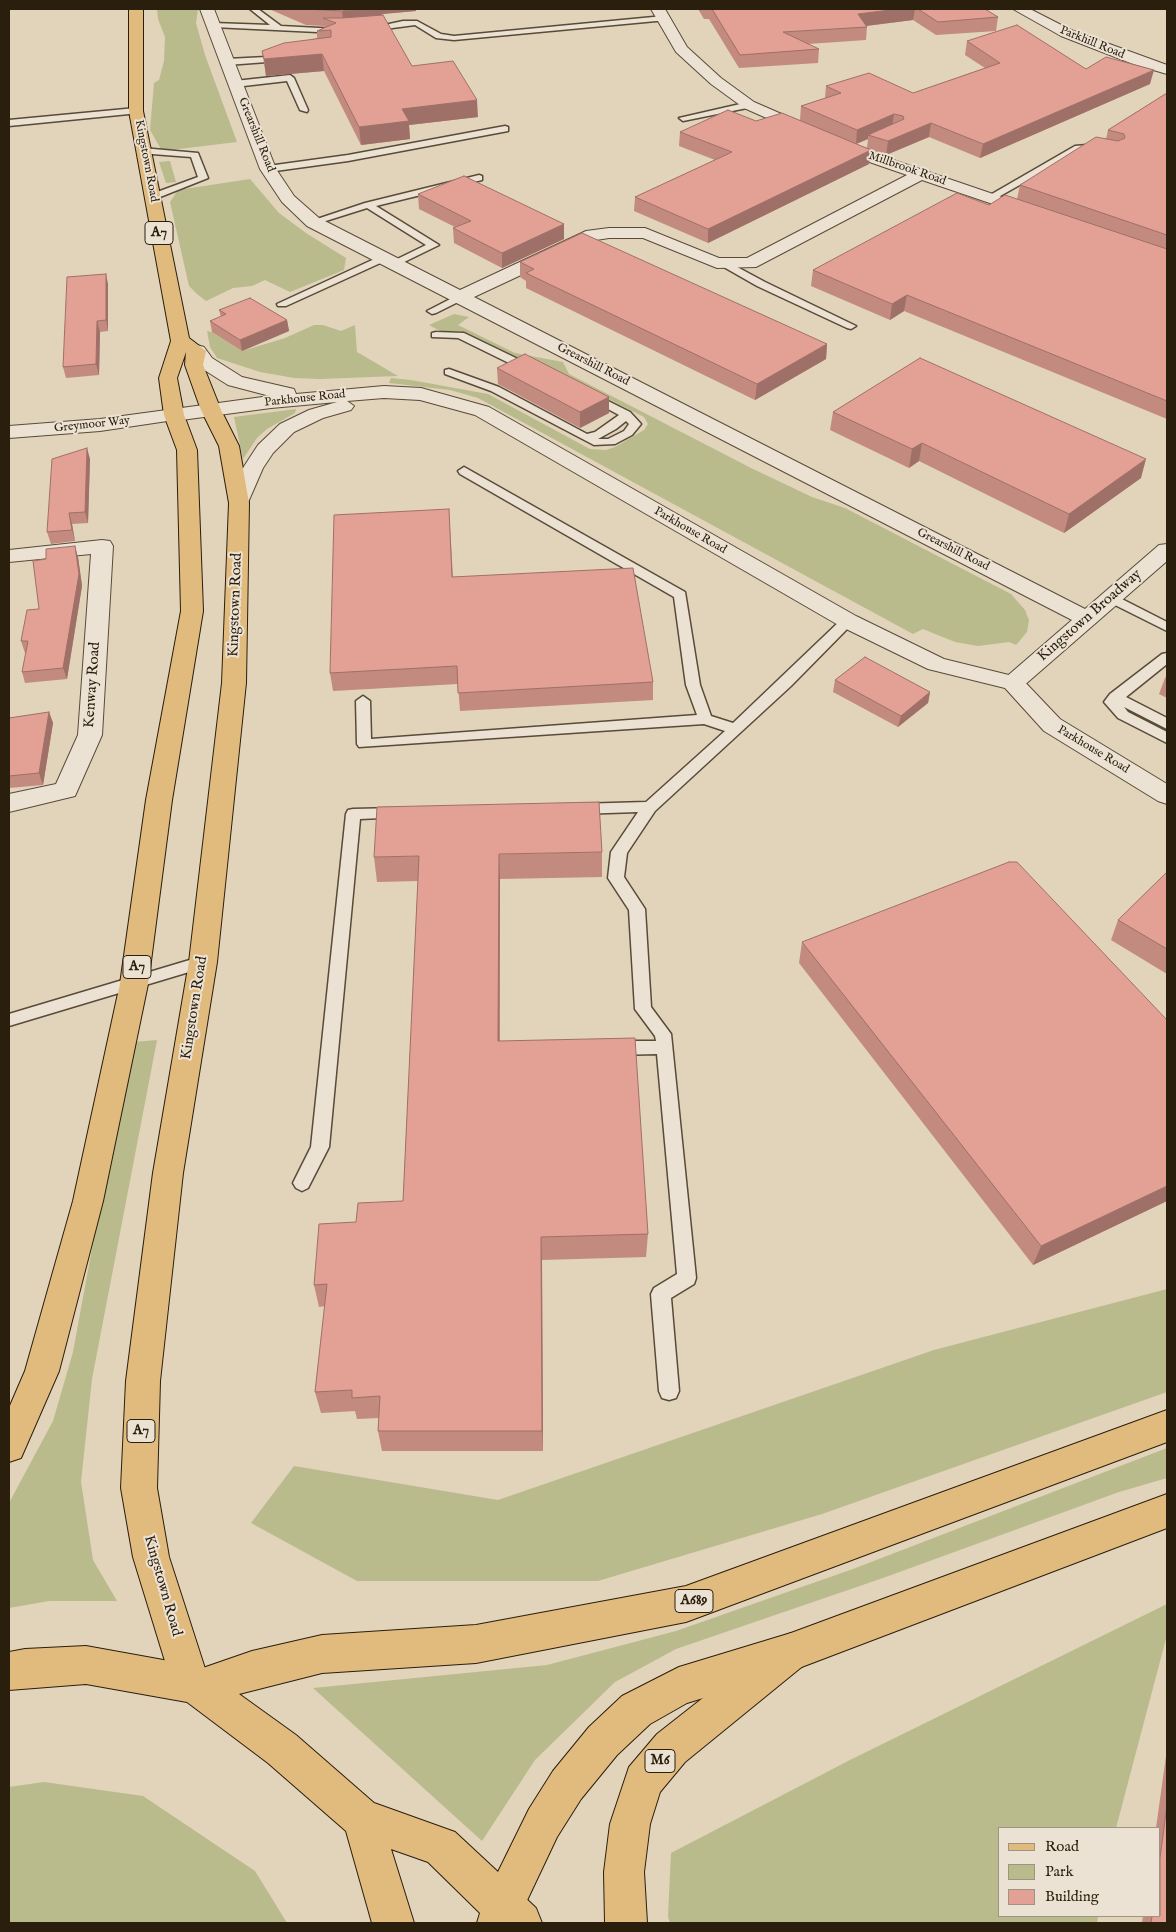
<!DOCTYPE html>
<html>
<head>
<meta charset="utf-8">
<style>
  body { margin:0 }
  #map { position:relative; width:1176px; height:1932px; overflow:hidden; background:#e2d3bb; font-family:"IM FELL English",serif }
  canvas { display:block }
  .frame { position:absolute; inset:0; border:10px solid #2a1e0d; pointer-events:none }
  .legend { position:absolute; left:998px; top:1827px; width:162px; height:90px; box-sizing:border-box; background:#ece2d3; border:1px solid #9e9484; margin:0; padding:6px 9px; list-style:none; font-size:15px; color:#2a1e0d }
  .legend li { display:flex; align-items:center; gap:10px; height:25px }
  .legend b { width:25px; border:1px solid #9e9484 }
</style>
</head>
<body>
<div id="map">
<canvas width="1176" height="1932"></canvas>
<div class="frame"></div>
<ul class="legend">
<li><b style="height:6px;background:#e1ba7e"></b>Road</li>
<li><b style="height:14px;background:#b9bb8c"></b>Park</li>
<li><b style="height:14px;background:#e3a094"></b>Building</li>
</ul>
</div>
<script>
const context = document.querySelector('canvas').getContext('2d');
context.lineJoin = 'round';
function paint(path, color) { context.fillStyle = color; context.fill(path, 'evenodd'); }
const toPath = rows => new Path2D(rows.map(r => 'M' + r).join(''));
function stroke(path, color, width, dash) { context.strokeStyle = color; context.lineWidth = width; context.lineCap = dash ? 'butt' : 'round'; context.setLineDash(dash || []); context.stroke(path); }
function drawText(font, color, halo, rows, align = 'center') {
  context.font = font + ' "IM FELL English",serif'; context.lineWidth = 4; context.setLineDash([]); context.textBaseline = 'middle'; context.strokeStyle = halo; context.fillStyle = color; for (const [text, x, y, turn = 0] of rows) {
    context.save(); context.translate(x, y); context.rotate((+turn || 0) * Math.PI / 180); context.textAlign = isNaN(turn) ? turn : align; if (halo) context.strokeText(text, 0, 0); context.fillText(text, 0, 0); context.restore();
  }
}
paint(toPath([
  [157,9,198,9,196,23,205,55,237,142,162,151,150,130,154,83,159,80,164,61,165,37,158,19],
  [170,161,176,182,166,183,159,162],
  [250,179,279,213,306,233,346,258,344,270,290,292,265,280,252,286,233,288,206,301,197,294,189,286,170,202,178,190],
  [454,314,469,317,458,325,515,353,563,362,569,374,751,468,812,497,845,508,1011,594,1025,610,1029,620,1027,632,1016,645,1009,642,978,646,955,642,923,629,913,634,478,398,450,390,389,383,391,378,411,380,488,394,590,449,606,450,615,447,644,430,648,424,644,417,574,382,509,356,461,331,440,331,429,325],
  [314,325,323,325,341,331,355,325,357,352,398,376,320,379,294,378,260,372,217,358,210,347,207,331,212,332,242,351,285,338],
  [296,409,295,413,267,429,257,438,243,459,234,417],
  [157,1040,92,1379,81,1482,93,1560,117,1601,49,1601,9,1608,9,1503,53,1421,73,1352,104,1183,133,1042],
  [1167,1289,1167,1392,822,1514,598,1581,357,1581,251,1523,294,1466,498,1500,934,1350],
  [1167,1448,1167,1478,1119,1492,883,1578,676,1649,615,1682,535,1760,482,1841,313,1688,547,1665,676,1631,853,1569],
  [1167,1604,1167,1635,1116,1828,1000,1828,1000,1916,1098,1916,1097,1923,670,1923,668,1917,671,1853,850,1760],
  [44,1782,143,1796,255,1871,287,1923,9,1923,9,1787]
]), '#b9bb8c');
const service = toPath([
  [250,9,258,9,281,26,338,29,342,31,338,33,213,27,209,25,213,23,270,25,250,9],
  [664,16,668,18,667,20,454,40,436,38,415,25,370,31,366,29,403,21,417,21,441,34,454,36,664,16],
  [284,51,287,52,287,56,267,62,227,65,223,62,227,59,266,57,284,51],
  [290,75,294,78,308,110,307,112,300,110,287,81,235,87,231,84,235,81,290,75],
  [749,102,752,103,752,107,683,121,679,118,749,102],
  [136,108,139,109,139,113,9,126,9,120,136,108],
  [505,126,508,127,508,131,348,161,268,172,263,169,268,166,348,155,505,126],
  [1099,144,1104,147,1102,149,1080,151,993,200,985,198,1075,146,1099,144],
  [142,148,198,153,208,178,155,199,149,199,149,195,198,177,191,157,139,153,139,149,142,148],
  [479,175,482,176,482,180,376,206,439,245,398,265,389,263,426,245,367,208,313,225,308,222,365,203,479,175],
  [383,255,388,258,387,260,286,306,278,306,277,304,383,255],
  [726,261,765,282,856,326,851,329,847,328,757,286,722,266,722,262,726,261],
  [460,294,464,295,464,299,436,313,432,314,427,311,460,294],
  [436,332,464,333,520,360,538,366,532,369,513,365,458,338,432,337,432,333,436,332],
  [449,369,499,387,587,434,595,432,619,415,586,397,584,395,590,392,630,412,641,424,632,435,615,444,594,445,491,391,445,374,445,370,449,369],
  [626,421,629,424,624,431,608,439,598,439,616,429,626,421],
  [464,467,685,592,700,685,711,716,733,723,843,618,853,618,855,621,791,686,655,811,627,853,624,877,645,909,651,1007,671,1034,696,1278,694,1284,671,1298,679,1391,676,1398,669,1400,662,1398,659,1391,651,1294,654,1288,677,1274,657,1054,615,1055,609,1053,607,1048,609,1043,615,1041,656,1041,655,1036,635,1009,629,910,608,878,611,852,638,812,578,814,573,813,571,809,573,805,578,804,646,802,725,731,704,724,359,747,357,744,356,701,363,696,370,701,371,739,697,715,686,685,674,597,460,474,458,471,464,467],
  [1112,594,1167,622,1167,631,1107,601,1105,598,1112,594],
  [1167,653,1167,664,1126,697,1167,718,1167,729,1124,707,1128,712,1167,732,1167,743,1118,718,1104,702,1110,694,1162,654,1167,653],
  [399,808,404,809,406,813,404,817,360,819,329,1147,308,1188,302,1191,296,1188,293,1183,311,1147,346,814,348,810,353,809,399,808],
  [203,956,209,958,211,962,209,966,9,1026,9,1014,203,956]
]);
const minor = toPath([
  [200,9,214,9,276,169,294,196,319,218,460,290,586,231,609,228,645,228,719,258,747,258,907,175,852,156,744,108,711,84,676,52,651,9,665,9,687,47,721,78,754,102,864,150,1037,209,1039,212,1037,215,1031,217,922,180,756,267,717,268,643,238,609,238,596,240,474,297,1085,609,1159,545,1167,544,1167,561,1021,688,1013,690,1005,688,1001,683,1005,678,1072,620,307,226,282,202,260,169,200,9],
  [1013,9,1030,9,1071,30,1167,65,1167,74,1133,64,1061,36,1013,9],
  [174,409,181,411,184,415,181,419,100,431,9,438,9,426,100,419,174,409],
  [102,540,110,541,113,546,102,735,75,796,9,812,9,794,56,784,78,735,91,554,9,562,9,550,102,540]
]);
const tertiary = toPath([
  [197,345,204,347,212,358,242,377,294,389,296,394,384,386,421,388,489,407,856,616,944,659,1021,678,1060,719,1167,784,1167,804,1158,801,1044,731,1005,688,928,669,840,626,475,415,420,400,384,398,347,401,354,406,351,410,323,418,294,432,273,453,263,468,246,507,239,509,232,507,229,503,243,468,258,445,280,424,309,410,337,402,271,408,174,421,167,419,164,415,167,411,174,409,270,396,228,385,198,366,188,351,190,347,197,345]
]);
const primary = toPath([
  [129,9,143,9,143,111,189,338,206,351,203,365,221,410,239,446,249,503,246,683,217,962,183,1173,160,1381,157,1488,169,1557,210,1684,204,1697,191,1703,178,1697,172,1684,133,1557,121,1488,126,1381,153,1173,189,962,222,683,229,503,219,446,201,410,185,365,186,352,177,378,184,415,197,450,203,611,172,800,148,984,103,1201,59,1371,21,1458,9,1462,9,1408,25,1371,73,1201,120,984,146,800,181,611,177,450,164,415,159,378,171,341,129,111,129,9]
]);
const trunk = toPath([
  [1167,1410,1167,1442,686,1622,476,1663,322,1673,239,1694,296,1735,374,1803,455,1832,498,1872,529,1809,553,1771,589,1727,622,1696,679,1667,791,1633,1167,1494,1167,1528,791,1671,687,1703,650,1724,617,1755,581,1799,557,1837,522,1911,519,1923,477,1923,480,1913,428,1862,391,1849,414,1923,372,1923,346,1831,268,1763,187,1702,86,1684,9,1690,9,1652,25,1649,86,1646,191,1665,200,1669,252,1651,322,1635,476,1625,686,1586,1167,1410]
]);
const motorway = toPath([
  [791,1633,804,1639,810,1652,804,1665,685,1762,660,1792,650,1824,644,1872,647,1923,605,1923,604,1872,610,1824,629,1767,657,1734,778,1639,791,1633],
  [503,1885,518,1891,536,1908,542,1923,491,1923,488,1921,482,1906,488,1891,503,1885]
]);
stroke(service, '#584b38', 3);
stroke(minor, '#584b38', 2);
stroke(tertiary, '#584b38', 2);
stroke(primary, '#2a1e0d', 2);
stroke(trunk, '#2a1e0d', 2);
stroke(motorway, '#2a1e0d', 2);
paint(service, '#ece2d3');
paint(minor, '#ece2d3');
paint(tertiary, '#ece2d3');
paint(primary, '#e1ba7e');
paint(trunk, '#e1ba7e');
paint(motorway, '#e1ba7e');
paint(toPath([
  [269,9,416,9,416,11,382,14,382,15,412,66,478,117,409,125,410,139,361,145,324,71,266,76,262,51,317,38,317,31,324,28,324,26,306,25],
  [698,9,985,9,998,17,996,31,936,35,913,20,867,26,866,40,808,44,819,49,818,63,739,68,709,19,704,19],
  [967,41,1150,84,980,158,929,137,886,155,871,150,869,164,708,243,634,211,635,197,715,160,679,146,680,132,756,121,800,120,801,106,825,98,826,86,913,93,985,68,965,55],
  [868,139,867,148,856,144],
  [1167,93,1167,419,904,311,890,320,811,286,813,270,989,205,1017,199,1020,185,1106,139,1108,130],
  [418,194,564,224,564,239,502,268,454,243,453,228,455,227,419,209],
  [520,262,827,344,826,359,755,400,526,288,526,281,520,277],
  [108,284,108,331,100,332,99,375,66,378,63,367],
  [219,310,287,320,289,331,242,351,212,332,210,321,221,317],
  [497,368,609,397,609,413,580,428,498,384],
  [833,412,1141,478,1064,533,919,461,909,468,830,430],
  [90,459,88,523,72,524,75,541,51,544,47,532],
  [449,509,453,577,653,682,653,700,460,711,458,684,333,691,330,673],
  [78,557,82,586,67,679,25,683,22,672,26,653,25,653,21,641,39,609],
  [1167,675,1167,698,1159,694,1165,678],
  [835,680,930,692,928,703,898,727,833,692],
  [49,712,53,723,43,785,9,788,9,718],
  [602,852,602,877,500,879,500,1041,648,1234,646,1257,542,1260,543,1451,382,1451,378,1431,379,1418,357,1419,355,1411,321,1413,315,1392,325,1306,319,1307,314,1285,356,1222,403,1201,418,881,377,882,374,857],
  [1167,872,1167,974,1111,940,1118,920],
  [802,942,1167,1020,1167,1201,1033,1265,799,963],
  [1167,1749,1167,1923,1142,1923,1143,1916,1160,1916,1160,1828,1156,1828]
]), '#c38a7f');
paint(toPath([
  [358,9,416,9,416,11,382,14,382,23,344,27,342,11],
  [898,9,915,9,913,20,856,27,858,14],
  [322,54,324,71,266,76,264,59],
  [1154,70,1150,84,980,158,983,144],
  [477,100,478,117,409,125,410,139,361,145,359,127,402,109],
  [894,114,892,128,868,135,868,139,856,144,857,130],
  [931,123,929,137,886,155,888,141],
  [871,150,869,164,708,243,708,229],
  [564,224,564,239,502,268,502,253],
  [106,274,108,284,108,331,106,320],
  [907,295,904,311,890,320,892,304],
  [287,320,289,331,242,351,240,340],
  [97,321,100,332,99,375,96,364],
  [827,344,826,359,755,400,757,384],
  [609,397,609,413,580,428,580,412],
  [922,443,919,461,909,468,912,449],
  [87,448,90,459,88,523,85,512],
  [1146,459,1141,478,1064,533,1069,514],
  [69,513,72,524,75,541,72,530],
  [75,546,78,557,82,586,67,679,63,668],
  [930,692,928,703,898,727,901,716],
  [49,712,53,723,43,785,39,773],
  [499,854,500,879,499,1065,498,1041],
  [1167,1186,1167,1201,1033,1265,1041,1246],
  [541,1237,542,1260,543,1451,542,1431]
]), '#9f7068');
const building = toPath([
  [305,9,358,9,342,11,305,9],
  [712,9,898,9,858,14,867,27,783,32,819,49,740,55,712,9],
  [918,9,985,9,998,17,938,22,918,9],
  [383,15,412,66,453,61,477,100,402,109,409,121,359,127,322,54,264,59,262,51,284,43,331,37,331,30,317,31,336,23,323,18,342,18,383,15],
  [1017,25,1086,69,1106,57,1154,70,983,144,931,123,888,141,868,135,904,119,903,116,894,114,857,130,801,106,841,93,826,86,869,73,913,93,1000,63,967,41,1017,25],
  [1167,93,1167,235,1020,185,1096,137,1118,141,1125,138,1124,134,1108,130,1167,93],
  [728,110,756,121,782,113,871,150,708,229,635,197,732,152,680,132,728,110],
  [464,176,564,224,502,253,453,228,471,221,418,194,464,176],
  [957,193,989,205,1005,195,1167,249,1167,401,907,295,892,304,813,270,957,193],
  [582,233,827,344,757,384,526,273,534,269,520,262,582,233],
  [106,274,106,320,97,321,96,364,63,367,67,277,106,274],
  [250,298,287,320,240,340,210,321,226,314,219,310,250,298],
  [525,354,609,397,580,412,497,368,525,354],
  [920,358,1146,459,1069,514,922,443,912,449,833,412,920,358],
  [87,448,85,512,69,513,72,530,47,532,52,459,87,448],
  [449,509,452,577,633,568,653,682,458,693,457,666,330,673,334,515,449,509],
  [75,546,79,574,63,668,22,672,28,641,21,641,27,610,39,609,33,561,46,559,46,549,75,546],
  [865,657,930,692,901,716,835,680,865,657],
  [49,712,39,773,9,776,9,718,49,712],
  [599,802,602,852,499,854,498,1041,635,1038,648,1234,541,1237,542,1431,378,1431,380,1396,352,1398,352,1390,315,1392,327,1284,314,1285,319,1224,356,1222,358,1203,403,1201,419,856,374,857,377,807,599,802],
  [1009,862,1017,862,1167,1020,1167,1186,1041,1246,802,942,1009,862],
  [1167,872,1167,949,1118,920,1167,872],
  [1167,1805,1167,1923,1151,1923,1152,1916,1160,1916,1160,1858,1167,1805]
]);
paint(building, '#e3a094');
stroke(building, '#9f7068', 1);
drawText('12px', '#2a1e0d', '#ece2d3', [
  ["Parkhill Road",1092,43,22],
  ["Grearshill Road",256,135,68],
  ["Kingstown Road",146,161,79],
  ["Millbrook Road",907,169,19],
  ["Grearshill Road",593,365,27],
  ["Parkhouse Road",305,399,-6],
  ["Greymoor Way",92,425,-6],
  ["Parkhouse Road",690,531,30],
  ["Grearshill Road",953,550,27],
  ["Parkhouse Road",1093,750,31]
]);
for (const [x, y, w] of [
  [159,233,28],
  [137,967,28],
  [141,1431,28],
  [694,1601,38],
  [660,1761,30]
]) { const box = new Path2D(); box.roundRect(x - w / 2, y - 11.5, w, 23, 4); context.fillStyle = '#ece2d3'; context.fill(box); stroke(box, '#2a1e0d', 1); }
drawText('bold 14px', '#2a1e0d', null, [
  ["A7",159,233],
  ["A7",137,967],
  ["A7",141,1431],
  ["A689",694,1601],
  ["M6",660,1761]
]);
drawText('15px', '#2a1e0d', '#ece2d3', [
  ["Kingstown Road",236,605,-88],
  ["Kingstown Broadway",1090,616,-41],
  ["Kenway Road",93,685,-86],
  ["Kingstown Road",195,1008,-81],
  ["Kingstown Road",162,1586,74]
]);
</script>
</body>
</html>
